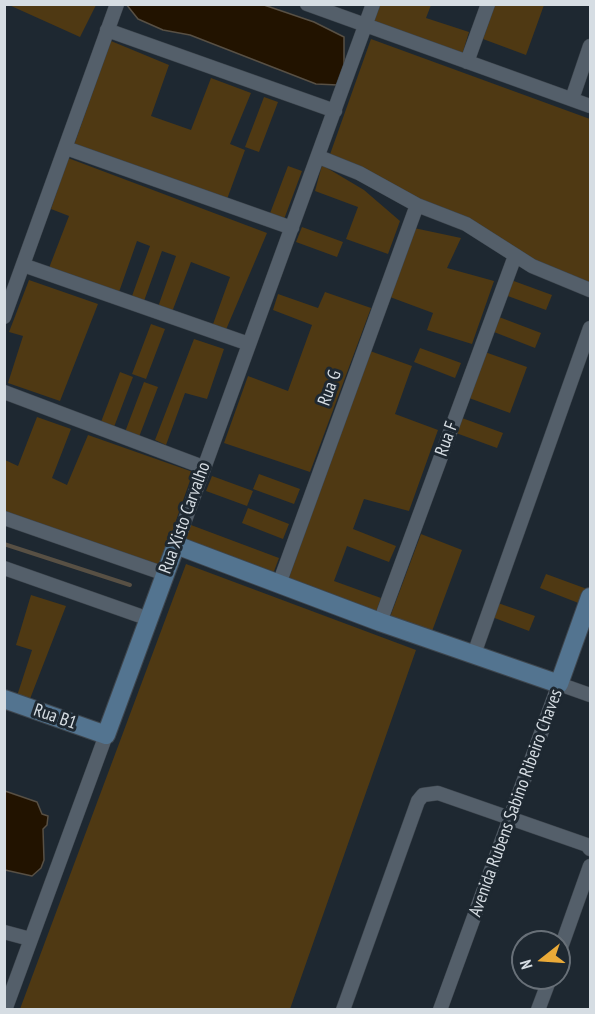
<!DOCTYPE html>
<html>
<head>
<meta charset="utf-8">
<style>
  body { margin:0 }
  #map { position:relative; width:595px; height:1014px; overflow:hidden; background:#1e2831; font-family:"PT Sans Narrow",sans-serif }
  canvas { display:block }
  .frame { position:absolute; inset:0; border:6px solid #d6dde3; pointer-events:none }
  .north { position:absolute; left:511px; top:930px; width:60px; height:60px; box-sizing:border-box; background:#1e2831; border:2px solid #687078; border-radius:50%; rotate:253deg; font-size:16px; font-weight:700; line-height:24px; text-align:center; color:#d6dde3 }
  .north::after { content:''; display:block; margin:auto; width:21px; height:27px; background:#eaaa38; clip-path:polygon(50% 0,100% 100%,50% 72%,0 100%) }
</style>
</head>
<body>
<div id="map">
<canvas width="595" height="1014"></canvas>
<div class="frame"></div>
<div class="north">N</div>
</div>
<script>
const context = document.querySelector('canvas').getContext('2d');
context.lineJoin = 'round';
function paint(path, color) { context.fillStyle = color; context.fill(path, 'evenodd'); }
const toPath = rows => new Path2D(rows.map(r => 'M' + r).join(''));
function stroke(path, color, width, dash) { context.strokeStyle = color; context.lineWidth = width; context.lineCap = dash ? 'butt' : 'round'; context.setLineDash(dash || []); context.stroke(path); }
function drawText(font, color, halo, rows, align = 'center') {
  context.font = font + ' "PT Sans Narrow",sans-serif'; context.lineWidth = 6; context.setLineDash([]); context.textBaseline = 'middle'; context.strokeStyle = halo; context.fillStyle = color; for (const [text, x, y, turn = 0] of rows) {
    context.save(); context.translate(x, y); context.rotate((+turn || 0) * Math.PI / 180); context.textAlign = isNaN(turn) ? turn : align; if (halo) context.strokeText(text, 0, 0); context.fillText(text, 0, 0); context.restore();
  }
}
paint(toPath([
  [9,5,96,4,96,5,80,37],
  [380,5,431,5,426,18,469,32,462,55,374,22],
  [495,5,544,5,526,55,483,39],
  [371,39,590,119,590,285,526,261,328,160],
  [111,41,169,65,151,116,191,130,211,78,251,93,230,144,245,150,226,202,74,145],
  [264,97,278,102,259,152,245,147],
  [68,158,267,233,225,332,212,327,230,277,191,262,172,312,158,307,176,256,162,251,144,301,132,296,150,246,137,241,119,292,49,268,69,216,51,209],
  [322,165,364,190,400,221,388,254,346,239,358,207,315,191],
  [288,166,302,171,283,222,269,216],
  [302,227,343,242,337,257,296,242],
  [414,228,461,238,447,268,494,281,472,344,427,330,433,313,390,297],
  [29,280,98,304,60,401,8,383,23,336,9,332],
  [511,280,552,295,546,310,505,295],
  [325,292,371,308,310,472,224,443,248,376,288,391,312,325,273,310,278,294,318,308],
  [499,317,541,333,535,348,494,332],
  [151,324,165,329,146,379,132,374],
  [194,339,224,349,207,399,185,393,166,445,155,440],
  [420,348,461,363,455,378,414,362],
  [370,351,412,366,395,414,438,430,409,511,364,499,353,529,396,546,389,562,347,546,334,581,381,598,375,615,287,583],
  [485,352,527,367,510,413,469,398],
  [120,372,133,377,114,427,101,422],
  [144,382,158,387,139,437,125,432],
  [37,417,71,429,52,478,67,485,88,435,193,472,159,569,5,514,5,460,18,466],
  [462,418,503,433,497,448,456,433],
  [259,474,300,489,294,504,253,489],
  [212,476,253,491,247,506,206,491],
  [248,508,289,524,283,539,242,523],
  [191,525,279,558,273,574,185,542],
  [421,534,462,550,431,634,390,617],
  [186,564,416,650,290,1009,20,1009],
  [546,574,587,589,581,604,540,588],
  [31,595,66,606,28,704,16,699,32,650,16,645],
  [498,603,535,616,529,631,492,617]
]), '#4f3913');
const water = toPath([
  [126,4,264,5,314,22,344,37,344,68,338,85,316,84,190,35,163,30,138,19,126,4],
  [5,791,37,802,42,814,48,816,47,825,43,829,44,860,41,868,32,876,5,870,5,791]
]);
paint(water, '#221300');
stroke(water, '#585044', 1.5);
stroke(toPath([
  [4,544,130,585]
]), '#585044', 4);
const street = toPath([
  [307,4,590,106],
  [107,30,335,111],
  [467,62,488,4],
  [572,99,590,46],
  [66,148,292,228],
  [319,157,359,173,417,205,466,224,532,266,590,290],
  [23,265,249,344],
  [4,317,117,4],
  [4,392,203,467],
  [4,518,165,574],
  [176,545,373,4],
  [4,568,149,619],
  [279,584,417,205],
  [380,622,515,256],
  [474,654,590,328],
  [4,932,30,939],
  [559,953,590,866],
  [5,1010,106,735],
  [343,1010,418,801,423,795,438,793,587,845,590,849],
  [440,1010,559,684,590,695],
  [538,1010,550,978]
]);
const secondary = toPath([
  [4,699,106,735,176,545,380,622,559,684,590,597]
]);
stroke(street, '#3e464e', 15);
stroke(secondary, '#3e464e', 20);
stroke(street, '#545f6a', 14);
stroke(secondary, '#537490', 18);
drawText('18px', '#d6dde3', '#1e2831', [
  ["Rua G",330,388,-70],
  ["Rua F",447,439,-70],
  ["Rua Xisto Carvalho",185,518,-70],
  ["Rua B1",55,717,19],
  ["Avenida Rubens Sabino Ribeiro Chaves",516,803,-70]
]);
</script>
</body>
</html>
